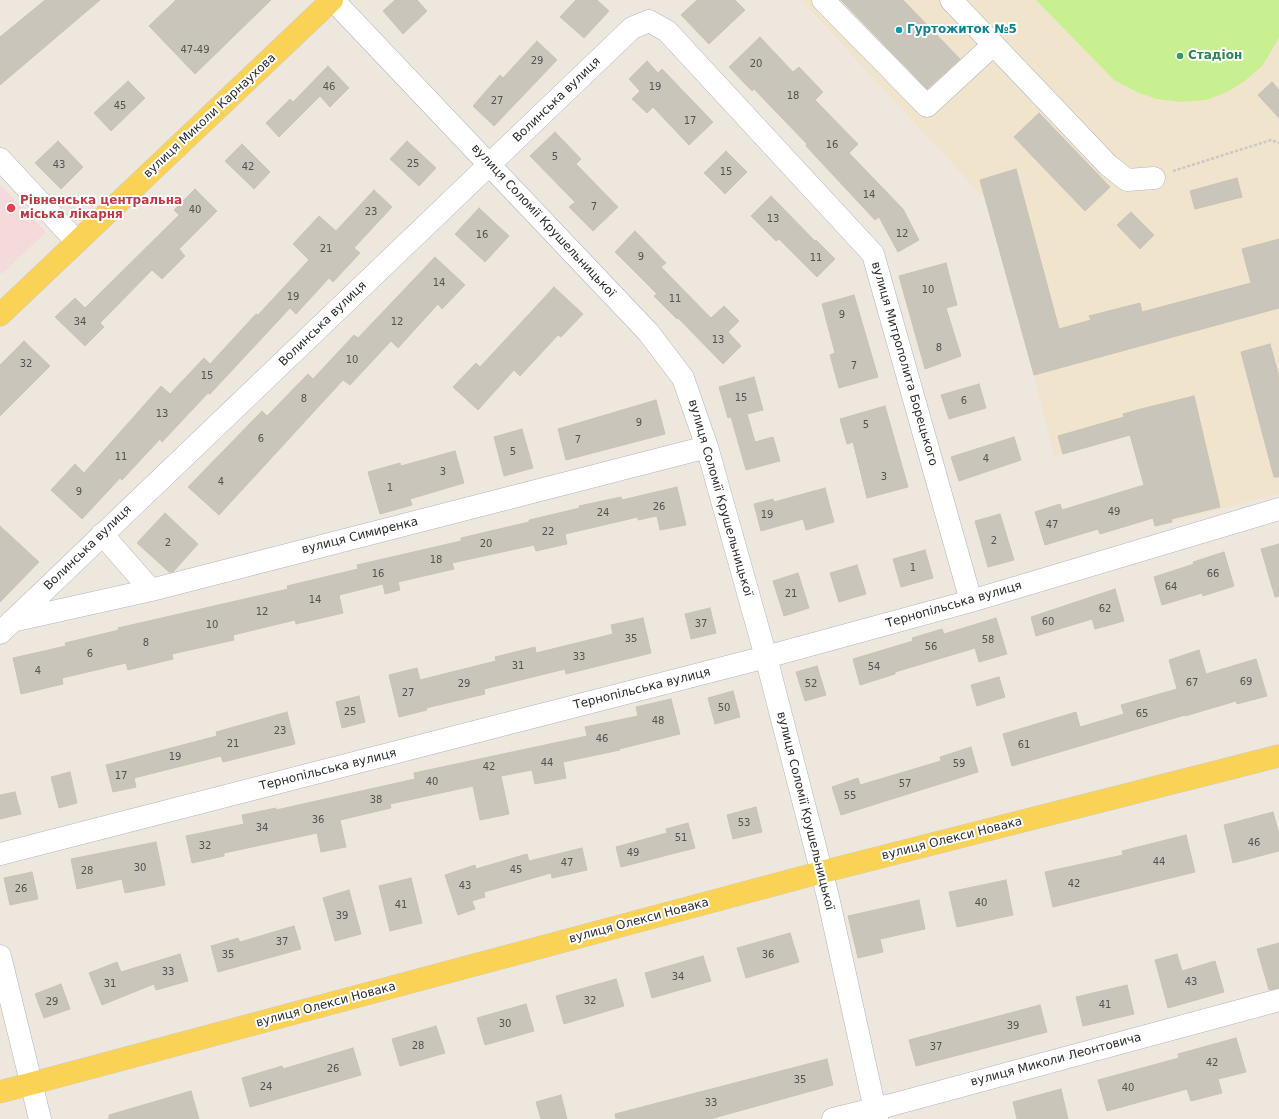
<!DOCTYPE html>
<html>
<head>
<meta charset="utf-8">
<style>
  body { margin:0 }
  canvas { display:block; background:#eee7dd }
</style>
</head>
<body>
<canvas width="1279" height="1119"></canvas>
<script>
const context = document.querySelector('canvas').getContext('2d');
context.lineJoin = 'round';
function paint(path, color) { context.fillStyle = color; context.fill(path, 'evenodd'); }
const toPath = rows => new Path2D(rows.map(r => 'M' + r).join(''));
function stroke(path, color, width, dash) { context.strokeStyle = color; context.lineWidth = width; context.lineCap = dash ? 'butt' : 'round'; context.setLineDash(dash || []); context.stroke(path); }
function drawText(font, color, halo, rows, align = 'center') {
  context.font = font + ' "DejaVu Sans",sans-serif'; context.lineWidth = 4; context.setLineDash([]); context.textBaseline = 'middle'; context.strokeStyle = halo; context.fillStyle = color; for (const [text, x, y, turn = 0] of rows) {
    context.save(); context.translate(x, y); context.rotate((+turn || 0) * Math.PI / 180); context.textAlign = isNaN(turn) ? turn : align; if (halo) context.strokeText(text, 0, 0); context.fillText(text, 0, 0); context.restore();
  }
}
paint(toPath([
  [801,0,1279,0,1279,494,1155,526,1130,435,1054,456,1034,375,985,199]
]), '#f1e4cc');
paint(toPath([
  [0,185,46,232,2,274,0,272]
]), '#f5dadb');
paint(toPath([
  [1036,0,1279,0,1279,38,1262,66,1245,81,1227,92,1206,100,1182,102,1157,99,1139,93,1114,80]
]), '#c8f091');
const building = toPath([
  [45,0,100,0,0,85,0,37,45,0],
  [176,0,271,0,195,74,149,26,176,0],
  [395,0,417,0,427,11,403,34,383,11,395,0],
  [576,0,597,0,609,11,584,38,560,17,576,0],
  [697,0,735,0,745,10,709,44,681,15,697,0],
  [841,0,903,0,960,59,927,89,841,0],
  [760,37,793,72,799,67,823,92,815,100,858,144,849,153,903,209,919,240,898,252,879,217,875,220,806,146,807,144,754,89,752,91,729,67,760,37],
  [537,41,557,60,494,126,473,106,500,75,503,78,537,41],
  [647,61,658,73,662,69,713,122,689,145,653,107,647,113,632,99,640,91,629,79,647,61],
  [328,66,349,88,330,107,320,96,279,137,266,123,290,99,293,102,328,66],
  [128,81,145,98,111,131,94,113,128,81],
  [1272,82,1279,90,1279,118,1258,95,1272,82],
  [1039,113,1110,187,1085,211,1014,137,1039,113],
  [555,132,581,159,576,164,618,207,593,231,569,207,575,202,530,156,555,132],
  [58,141,83,167,61,189,35,163,58,141],
  [407,141,436,168,419,186,390,159,407,141],
  [242,144,270,172,254,189,225,161,242,144],
  [726,151,747,172,725,194,704,173,726,151],
  [1016,169,1059,329,1091,320,1089,316,1140,303,1142,312,1251,283,1242,249,1279,239,1279,308,1034,375,980,180,1016,169],
  [1237,178,1242,197,1195,209,1190,191,1237,178],
  [195,189,217,211,179,249,185,256,162,279,152,270,100,323,104,327,85,346,55,317,75,298,85,308,179,215,174,210,195,189],
  [374,190,392,207,354,248,360,253,333,282,329,278,296,314,290,308,210,394,208,393,162,442,160,439,122,480,120,478,82,519,51,490,75,464,84,473,161,386,170,394,204,358,210,364,256,314,258,315,309,260,293,244,319,216,336,231,374,190],
  [771,196,815,241,816,240,835,259,817,277,779,239,776,241,751,216,771,196],
  [479,208,509,236,485,262,455,234,479,208],
  [1131,212,1154,235,1140,249,1117,225,1131,212],
  [635,231,666,263,661,267,711,318,724,306,739,321,728,332,741,346,723,364,678,318,677,319,654,296,657,294,615,252,635,231],
  [435,257,465,285,442,309,438,304,398,348,391,341,350,385,343,380,219,515,188,487,262,411,267,416,308,374,313,379,354,335,358,338,435,257],
  [946,263,957,305,946,308,961,356,925,369,899,276,946,263],
  [554,287,583,314,561,337,558,335,520,376,514,370,478,410,453,387,476,363,480,367,554,287],
  [854,295,878,377,839,388,830,355,835,353,822,304,854,295],
  [24,341,50,366,0,416,0,365,24,341],
  [1270,344,1279,376,1279,477,1274,477,1241,352,1270,344],
  [754,377,763,410,747,414,755,442,773,437,780,461,746,470,731,417,728,418,719,387,754,377],
  [979,384,986,408,949,419,941,395,979,384],
  [1194,396,1220,507,1171,519,1172,522,1155,526,1153,518,1100,534,1098,529,1045,545,1035,512,1060,504,1062,510,1144,485,1130,435,1063,454,1058,436,1124,417,1123,414,1141,409,1194,396],
  [656,400,665,434,566,460,558,429,656,400],
  [885,406,908,487,867,498,853,442,847,444,840,419,885,406],
  [522,429,533,468,504,476,494,437,522,429],
  [1014,437,1021,460,959,481,951,457,1014,437],
  [455,451,464,483,410,499,412,505,380,514,368,472,400,463,401,466,455,451],
  [677,487,686,525,660,530,657,516,638,520,638,517,565,534,567,544,536,551,534,545,452,563,454,569,398,582,400,590,385,594,383,584,339,595,343,613,296,624,295,620,233,635,234,640,172,654,173,659,128,670,126,663,62,678,63,684,21,694,13,658,66,646,65,643,119,630,118,628,288,589,287,586,358,569,357,565,461,541,461,538,529,522,529,520,580,508,579,506,621,497,622,500,677,487],
  [825,488,834,522,806,530,803,519,761,531,754,504,773,499,774,502,825,488],
  [165,513,198,544,173,572,169,572,137,543,165,513],
  [1000,514,1014,560,988,567,975,521,1000,514],
  [0,526,39,562,0,602,0,526],
  [1279,544,1279,596,1275,597,1261,549,1279,544],
  [925,550,933,578,901,587,893,559,925,550],
  [1224,552,1234,586,1203,596,1202,593,1162,605,1154,577,1194,564,1193,562,1224,552],
  [857,565,866,594,839,602,830,573,857,565],
  [798,573,809,608,784,616,773,581,798,573],
  [1115,589,1124,621,1095,629,1092,619,1036,636,1031,617,1115,589],
  [710,608,716,633,691,639,685,614,710,608],
  [643,618,651,653,566,674,565,669,484,689,485,694,426,708,427,710,399,717,389,675,417,668,420,680,496,661,495,657,535,647,536,653,613,634,611,625,643,618],
  [996,618,1007,654,979,662,975,648,895,672,895,674,860,685,853,659,913,641,912,638,942,629,944,634,996,618],
  [1199,650,1206,674,1256,659,1267,696,1237,704,1236,701,1185,716,1185,715,1012,766,1003,734,1076,712,1080,727,1124,714,1121,705,1177,689,1169,660,1199,650],
  [817,666,826,695,805,701,796,672,817,666],
  [999,677,1005,697,977,706,971,685,999,677],
  [733,691,740,717,715,724,708,698,733,691],
  [359,696,365,722,342,728,336,702,359,696],
  [671,699,680,734,619,749,620,750,563,762,566,778,535,784,532,770,501,776,509,814,480,820,473,786,390,804,391,808,340,820,346,847,321,852,317,833,224,853,224,856,192,863,186,836,244,824,242,815,276,808,276,810,415,779,414,773,587,736,585,727,638,716,636,707,671,699],
  [287,712,295,744,223,762,221,756,134,778,136,787,113,792,106,765,217,736,216,732,287,712],
  [971,747,978,772,841,815,832,787,858,778,860,785,941,761,940,757,971,747],
  [70,772,77,803,59,808,51,777,70,772],
  [15,792,21,814,0,819,0,795,15,792],
  [756,807,762,832,733,839,727,815,756,807],
  [1273,812,1279,834,1279,851,1233,863,1224,825,1273,812],
  [688,823,695,848,621,867,616,847,667,833,666,829,688,823],
  [1186,835,1195,872,1053,907,1045,872,1123,855,1122,851,1186,835],
  [156,842,165,885,125,893,122,879,77,889,71,859,156,842],
  [582,848,587,870,552,878,551,873,484,892,485,897,472,901,475,909,458,915,445,875,475,865,476,869,527,854,529,861,582,848],
  [32,872,38,899,10,905,4,878,32,872],
  [411,878,422,923,390,931,379,886,411,878],
  [1006,880,1013,915,957,927,949,892,1006,880],
  [349,890,361,934,335,941,323,898,349,890],
  [919,900,925,929,880,939,883,952,858,958,848,916,919,900],
  [294,926,301,949,218,972,211,946,238,938,240,942,294,926],
  [790,933,799,962,746,978,737,948,790,933],
  [1279,943,1279,988,1269,990,1257,949,1279,943],
  [180,954,188,981,156,990,154,984,102,1005,89,973,117,962,121,972,180,954],
  [1177,954,1182,971,1215,961,1224,992,1168,1008,1155,960,1177,954],
  [703,956,711,981,652,998,645,973,703,956],
  [616,979,624,1006,564,1024,556,996,616,979],
  [61,984,70,1009,44,1018,35,994,61,984],
  [1127,985,1134,1014,1083,1026,1076,997,1127,985],
  [526,1004,534,1031,485,1045,477,1018,526,1004],
  [1040,1005,1047,1032,916,1066,909,1040,1040,1005],
  [436,1026,445,1053,400,1066,392,1039,436,1026],
  [1236,1038,1246,1072,1218,1079,1222,1093,1191,1101,1187,1089,1107,1111,1098,1080,1179,1058,1178,1054,1236,1038],
  [353,1048,361,1075,250,1107,242,1078,282,1066,283,1069,353,1048],
  [827,1059,833,1085,710,1119,616,1119,615,1114,827,1059],
  [1061,1089,1068,1119,1017,1119,1013,1102,1061,1089],
  [191,1091,199,1119,109,1119,109,1115,191,1091],
  [561,1095,567,1119,541,1119,536,1102,561,1095]
]);
paint(building, '#c9c5bb');
stroke(building, '#cac3b6', 1);
const minor = toPath([
  [333,0,648,332,683,378,707,447,766,657,828,897,877,1119],
  [823,0,927,106,993,45],
  [951,0,1108,165,1127,180,1154,178],
  [0,159,77,242],
  [102,534,151,590],
  [12,621,151,590,707,447],
  [0,633,632,28,649,21,667,31,873,254,971,601],
  [0,854,766,657,971,601,1279,509],
  [0,956,40,1119],
  [833,1119,891,1105,1279,1000]
]);
const major = toPath([
  [0,315,332,0],
  [0,1092,822,872,1279,756]
]);
stroke(minor, '#b1b4c0', 23);
stroke(major, '#c8c8c8', 23);
stroke(toPath([
  [1173,171,1271,140,1279,143]
]), '#c8c8c8', 2.5, [3, 2]);
stroke(minor, '#fff', 22);
stroke(major, '#fad356', 22);
for (const [x, y, r, color] of [
  [899,30,4,"#0f9aa8"],
  [1180,56,4,"#2e9e5b"],
  [11,208,5,"#e0444e"]
]) { const dot = new Path2D(); dot.arc(x, y, r, 0, 2 * Math.PI); context.fillStyle = color; context.fill(dot); stroke(dot, '#fff', 1.5); }
drawText('10px', '#535250', null, [
  ["47-49",195,50],
  ["29",537,61],
  ["20",756,64],
  ["46",329,87],
  ["19",655,87],
  ["18",793,96],
  ["27",497,101],
  ["45",120,106],
  ["17",690,121],
  ["16",832,145],
  ["5",555,157],
  ["25",413,164],
  ["43",59,165],
  ["42",248,167],
  ["15",726,172],
  ["14",869,195],
  ["7",594,207],
  ["40",195,210],
  ["23",371,212],
  ["13",773,219],
  ["12",902,234],
  ["16",482,235],
  ["21",326,249],
  ["9",641,257],
  ["11",816,258],
  ["14",439,283],
  ["10",928,290],
  ["19",293,297],
  ["11",675,299],
  ["9",842,315],
  ["34",80,322],
  ["12",397,322],
  ["13",718,340],
  ["8",939,348],
  ["10",352,360],
  ["32",26,364],
  ["7",854,366],
  ["15",207,376],
  ["15",741,398],
  ["8",304,399],
  ["6",964,401],
  ["13",162,414],
  ["9",639,423],
  ["5",866,425],
  ["6",261,439],
  ["7",578,440],
  ["5",513,452],
  ["11",121,457],
  ["4",986,459],
  ["3",443,472],
  ["3",884,477],
  ["4",221,482],
  ["1",390,488],
  ["9",79,492],
  ["26",659,507],
  ["49",1114,512],
  ["24",603,513],
  ["19",767,515],
  ["47",1052,525],
  ["22",548,532],
  ["2",994,541],
  ["2",168,543],
  ["20",486,544],
  ["18",436,560],
  ["1",913,568],
  ["16",378,574],
  ["66",1213,574],
  ["64",1171,587],
  ["21",791,594],
  ["14",315,600],
  ["62",1105,609],
  ["12",262,612],
  ["60",1048,622],
  ["37",701,624],
  ["10",212,625],
  ["35",631,639],
  ["58",988,640],
  ["8",146,643],
  ["56",931,647],
  ["6",90,654],
  ["33",579,657],
  ["31",518,666],
  ["54",874,667],
  ["4",38,671],
  ["69",1246,682],
  ["67",1192,683],
  ["29",464,684],
  ["52",811,684],
  ["27",408,693],
  ["50",724,708],
  ["25",350,712],
  ["65",1142,714],
  ["48",658,721],
  ["23",280,731],
  ["46",602,739],
  ["21",233,744],
  ["61",1024,745],
  ["19",175,757],
  ["44",547,763],
  ["59",959,764],
  ["42",489,767],
  ["17",121,776],
  ["40",432,782],
  ["57",905,784],
  ["55",850,796],
  ["38",376,800],
  ["36",318,820],
  ["53",744,823],
  ["34",262,828],
  ["51",681,838],
  ["46",1254,843],
  ["32",205,846],
  ["49",633,853],
  ["44",1159,862],
  ["47",567,863],
  ["30",140,868],
  ["45",516,870],
  ["28",87,871],
  ["42",1074,884],
  ["43",465,886],
  ["26",21,889],
  ["40",981,903],
  ["41",401,905],
  ["39",342,916],
  ["37",282,942],
  ["35",228,955],
  ["36",768,955],
  ["33",168,972],
  ["34",678,977],
  ["43",1191,982],
  ["31",110,984],
  ["32",590,1001],
  ["29",52,1002],
  ["41",1105,1005],
  ["30",505,1024],
  ["39",1013,1026],
  ["28",418,1046],
  ["37",936,1047],
  ["42",1212,1063],
  ["26",333,1069],
  ["35",800,1080],
  ["24",266,1087],
  ["40",1128,1088],
  ["33",711,1103]
]);
drawText('bold 12px', '#0d838f', '#fff', [
  ["Гуртожиток №5",907,30]
], 'left');
drawText('bold 12px', '#27864d', '#fff', [
  ["Стадіон",1188,56]
], 'left');
drawText('12px', '#2c2c2c', '#fff', [
  ["Волинська вулиця",557,100,-44],
  ["вулиця Миколи Карнаухова",210,116,-43],
  ["вулиця Соломії Крушельницької",543,221,47],
  ["Волинська вулиця",323,324,-44],
  ["вулиця Митрополита Борецького",904,364,74],
  ["вулиця Соломії Крушельницької",720,498,74],
  ["вулиця Симиренка",360,536,-14],
  ["Волинська вулиця",88,548,-44],
  ["Тернопільська вулиця",954,605,-16],
  ["Тернопільська вулиця",642,689,-14],
  ["Тернопільська вулиця",328,770,-14],
  ["вулиця Соломії Крушельницької",805,811,76],
  ["вулиця Олекси Новака",952,839,-14],
  ["вулиця Олекси Новака",639,921,-15],
  ["вулиця Олекси Новака",326,1005,-15],
  ["вулиця Миколи Леонтовича",1056,1060,-15]
]);
drawText('bold 12px', '#be3a42', '#fff', [
  ["Рівненська центральна",20,201],
  ["міська лікарня",20,215]
], 'left');
</script>
</body>
</html>
